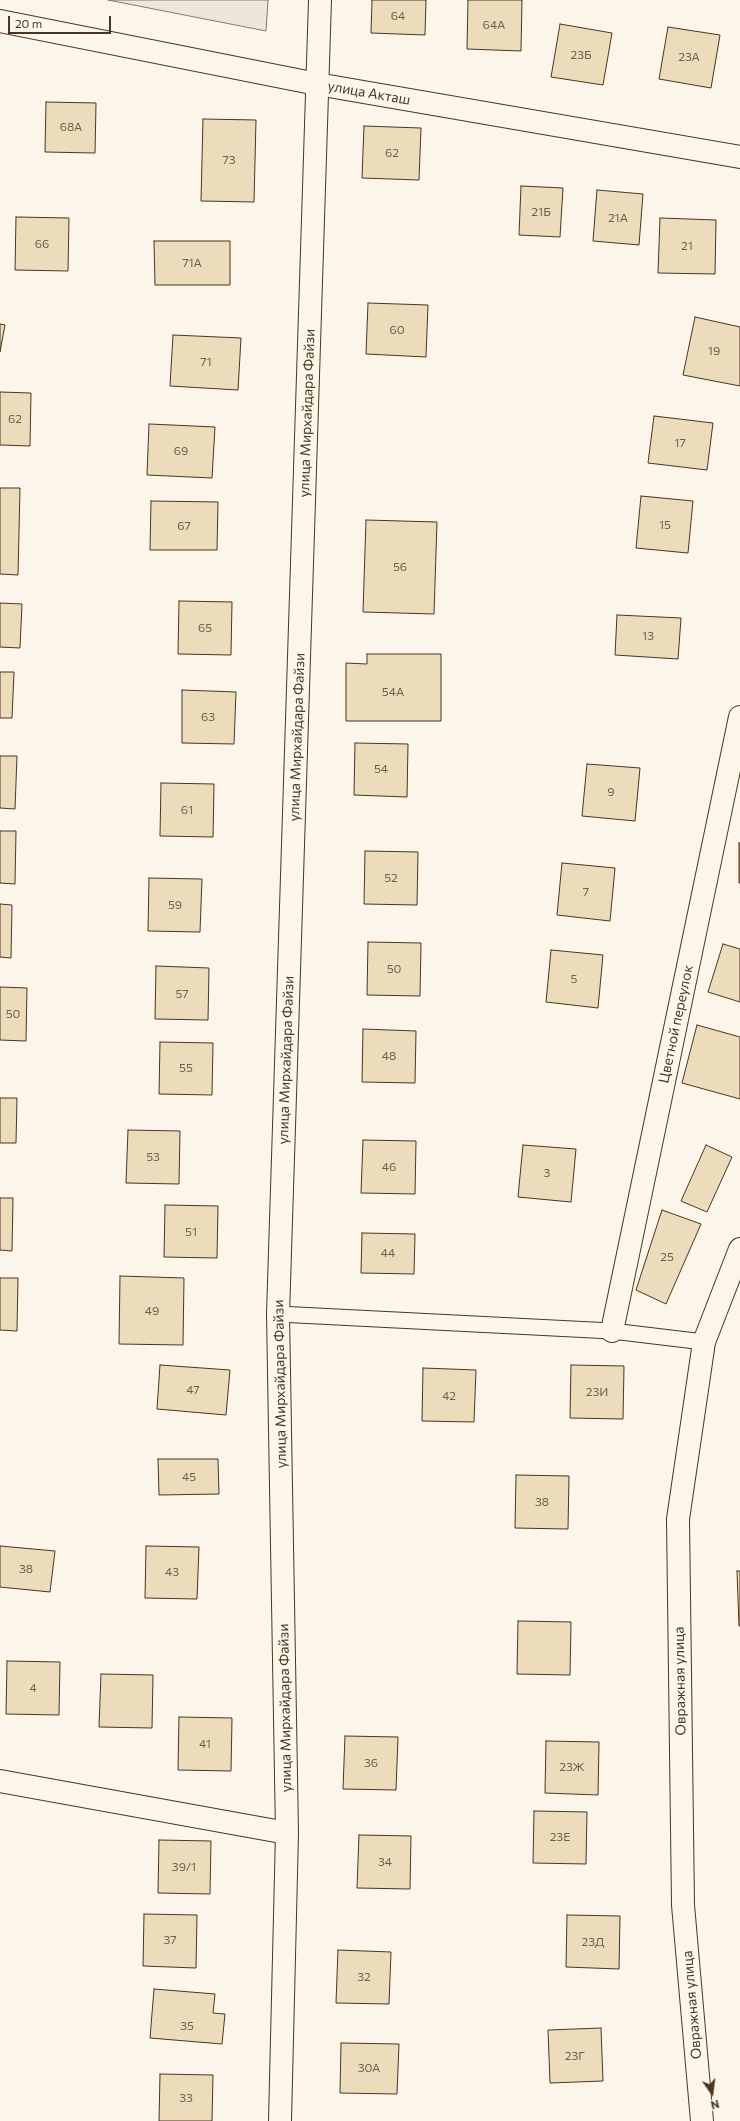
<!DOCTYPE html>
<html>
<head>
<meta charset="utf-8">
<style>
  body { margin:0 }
  #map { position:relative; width:740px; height:2121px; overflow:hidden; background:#fbf6e9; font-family:Commissioner,sans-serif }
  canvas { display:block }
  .north { position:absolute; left:692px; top:2073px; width:40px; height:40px; -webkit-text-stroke:3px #fbf6e9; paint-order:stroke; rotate:166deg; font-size:11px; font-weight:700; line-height:16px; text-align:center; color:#4a3520 }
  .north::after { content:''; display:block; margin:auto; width:14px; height:18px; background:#4a3520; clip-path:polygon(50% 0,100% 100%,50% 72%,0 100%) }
  .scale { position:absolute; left:8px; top:16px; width:103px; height:18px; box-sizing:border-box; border:2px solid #4a3520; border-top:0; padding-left:5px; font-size:12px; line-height:14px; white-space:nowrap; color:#4a3520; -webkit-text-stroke:3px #fbf6e9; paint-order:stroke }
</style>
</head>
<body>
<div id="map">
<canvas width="740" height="2121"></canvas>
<div class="north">N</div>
<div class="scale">20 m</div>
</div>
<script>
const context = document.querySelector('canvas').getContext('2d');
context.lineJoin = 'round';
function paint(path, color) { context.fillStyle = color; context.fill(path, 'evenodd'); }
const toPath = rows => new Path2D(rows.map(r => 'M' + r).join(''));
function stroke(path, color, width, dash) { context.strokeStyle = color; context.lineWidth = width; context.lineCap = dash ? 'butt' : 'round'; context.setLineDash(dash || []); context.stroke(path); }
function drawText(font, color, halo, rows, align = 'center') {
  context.font = font + ' Commissioner,sans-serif'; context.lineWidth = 3; context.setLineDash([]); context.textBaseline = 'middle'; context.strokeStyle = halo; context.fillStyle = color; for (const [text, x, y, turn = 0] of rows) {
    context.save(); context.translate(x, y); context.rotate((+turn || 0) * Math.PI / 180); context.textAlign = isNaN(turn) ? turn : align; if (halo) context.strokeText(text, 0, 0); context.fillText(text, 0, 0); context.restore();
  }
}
const green = toPath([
  [108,0,268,0,266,31,108,0]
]);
paint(green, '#ede6d9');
stroke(green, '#887966', 1);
const building = toPath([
  [372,0,426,0,425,35,371,33,372,0],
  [468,0,522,0,521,51,467,49,468,0],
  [560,24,612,33,603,85,551,77,560,24],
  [668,27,720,35,711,88,659,79,668,27],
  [46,102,96,103,95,153,45,152,46,102],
  [203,119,256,120,254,202,201,201,203,119],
  [364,126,421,128,419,180,362,178,364,126],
  [521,186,563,188,560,237,519,235,521,186],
  [597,190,643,194,639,245,593,241,597,190],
  [16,217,69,218,68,271,15,270,16,217],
  [660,218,716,220,715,274,658,273,660,218],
  [154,241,230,241,230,285,155,285,154,241],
  [368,303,428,305,426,357,366,354,368,303],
  [695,317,740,327,740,386,683,375,695,317],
  [0,324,5,325,0,352,0,324],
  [173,335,241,338,238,390,170,386,173,335],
  [0,392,31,393,30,446,0,445,0,392],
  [654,416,713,423,707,470,648,463,654,416],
  [149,424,215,427,212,478,147,475,149,424],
  [0,488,20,488,18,575,0,574,0,488],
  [641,496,693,501,688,553,636,548,641,496],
  [151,501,218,502,217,550,150,550,151,501],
  [366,520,437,522,434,614,363,612,366,520],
  [179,601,232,602,231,655,178,654,179,601],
  [0,603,22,604,20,648,0,647,0,603],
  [617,615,681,618,678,659,615,655,617,615],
  [367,654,441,654,441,721,346,721,346,663,367,664,367,654],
  [0,672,14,672,12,718,0,718,0,672],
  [182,690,236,692,234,744,182,743,182,690],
  [355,743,408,744,407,797,354,795,355,743],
  [0,756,17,756,15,809,0,808,0,756],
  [587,764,640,768,635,821,582,816,587,764],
  [161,783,214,784,213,837,160,836,161,783],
  [0,831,16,831,15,884,0,883,0,831],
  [739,843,740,843,740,883,739,883,739,843],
  [365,851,418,852,417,905,364,904,365,851],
  [562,863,615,868,610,921,557,915,562,863],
  [149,878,202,879,200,932,148,931,149,878],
  [0,904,12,905,11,958,0,957,0,904],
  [368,942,421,943,420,996,367,995,368,942],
  [723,944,740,949,740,1002,708,992,723,944],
  [551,950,603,955,598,1008,546,1002,551,950],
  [156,966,209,968,208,1020,155,1019,156,966],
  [0,987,27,988,26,1041,0,1040,0,987],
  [697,1025,740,1037,740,1099,682,1083,697,1025],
  [363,1029,416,1031,415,1083,362,1082,363,1029],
  [160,1042,213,1043,212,1095,159,1094,160,1042],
  [0,1098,17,1098,16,1143,0,1143,0,1098],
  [128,1130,180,1131,179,1184,126,1183,128,1130],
  [363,1140,416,1141,415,1194,361,1193,363,1140],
  [523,1145,576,1149,571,1202,518,1197,523,1145],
  [706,1145,732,1157,707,1212,681,1201,706,1145],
  [0,1198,13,1198,12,1251,0,1250,0,1198],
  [165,1205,218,1206,217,1258,164,1257,165,1205],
  [662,1210,701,1224,666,1304,636,1290,662,1210],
  [362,1233,415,1234,414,1274,361,1273,362,1233],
  [120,1276,184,1278,183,1345,119,1344,120,1276],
  [0,1278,18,1278,17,1331,0,1330,0,1278],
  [160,1365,230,1370,226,1415,157,1409,160,1365],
  [571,1365,624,1366,623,1419,570,1418,571,1365],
  [423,1368,476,1370,474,1422,422,1421,423,1368],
  [158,1459,218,1459,219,1494,159,1495,158,1459],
  [516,1475,569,1476,568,1529,515,1528,516,1475],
  [0,1546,55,1551,50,1592,0,1587,0,1546],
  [146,1546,199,1547,197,1599,145,1598,146,1546],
  [737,1571,740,1571,740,1626,739,1626,737,1571],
  [518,1621,571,1622,570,1675,517,1674,518,1621],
  [7,1661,60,1662,59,1715,6,1714,7,1661],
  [101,1674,153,1675,152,1728,99,1727,101,1674],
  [179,1717,232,1718,231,1771,178,1770,179,1717],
  [345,1736,398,1737,396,1790,343,1789,345,1736],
  [546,1741,599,1742,598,1795,545,1793,546,1741],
  [534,1811,587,1812,586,1864,533,1863,534,1811],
  [359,1835,411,1836,410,1889,357,1888,359,1835],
  [159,1840,211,1841,210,1894,158,1893,159,1840],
  [144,1914,197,1915,196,1968,143,1966,144,1914],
  [567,1915,620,1916,619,1969,566,1967,567,1915],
  [338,1950,391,1952,389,2004,336,2003,338,1950],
  [154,1989,215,1994,213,2013,225,2014,222,2044,150,2038,154,1989],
  [601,2028,603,2081,550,2083,548,2030,601,2028],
  [341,2043,399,2044,397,2094,340,2093,341,2043],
  [160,2074,213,2075,212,2121,159,2121,160,2074]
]);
paint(building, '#ecdcbc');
stroke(building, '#4a3520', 1);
const service = toPath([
  [278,1314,612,1331,704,1342]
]);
const minor = toPath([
  [0,21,317,84,740,157],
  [612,1331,740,717],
  [0,1781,287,1833],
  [280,2121,287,1833,278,1314,320,0],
  [702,2121,683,1905,678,1519,704,1342,740,1249]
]);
stroke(service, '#4a3520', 17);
stroke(minor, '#4a3520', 24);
stroke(service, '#fbf6e9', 15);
stroke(minor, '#fbf6e9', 22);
drawText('12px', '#725f47', null, [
  ["64",398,16],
  ["64А",494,25],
  ["23Б",581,55],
  ["23А",689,57],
  ["68А",71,127],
  ["62",392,153],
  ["73",229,160],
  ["21Б",541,212],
  ["21А",618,218],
  ["66",42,244],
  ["21",687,246],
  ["71А",192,263],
  ["60",397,330],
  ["19",714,351],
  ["71",206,362],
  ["62",15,419],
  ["17",680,443],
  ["69",181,451],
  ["15",665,525],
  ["67",184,526],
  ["56",400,567],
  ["65",205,628],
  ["13",648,636],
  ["54А",393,692],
  ["63",208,717],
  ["54",381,769],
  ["9",611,792],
  ["61",187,810],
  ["52",391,878],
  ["7",586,892],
  ["59",175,905],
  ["50",394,969],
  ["5",574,979],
  ["57",182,994],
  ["50",13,1014],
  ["48",389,1056],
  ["55",186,1068],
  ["53",153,1157],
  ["46",389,1167],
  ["3",547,1173],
  ["51",191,1232],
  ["44",388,1253],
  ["25",667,1257],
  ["49",152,1311],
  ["47",193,1390],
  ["23И",597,1392],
  ["42",449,1396],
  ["45",189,1477],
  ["38",542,1502],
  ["38",26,1569],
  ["43",172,1572],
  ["4",33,1688],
  ["41",205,1744],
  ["36",371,1763],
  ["23Ж",572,1767],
  ["23Е",560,1837],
  ["34",385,1862],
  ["39/1",184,1867],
  ["37",170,1940],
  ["23Д",593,1942],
  ["32",364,1977],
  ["35",187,2026],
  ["23Г",575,2056],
  ["30А",369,2068],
  ["33",186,2098]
]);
drawText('14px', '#4a3520', '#fbf6e9', [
  ["улица Акташ",369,93,10],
  ["улица Мирхайдара Файзи",307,413,-88],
  ["улица Мирхайдара Файзи",297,737,-88],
  ["Цветной переулок",676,1024,-78],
  ["улица Мирхайдара Файзи",286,1060,-88],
  ["улица Мирхайдара Файзи",280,1384,-91],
  ["Овражная улица",680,1681,-91],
  ["улица Мирхайдара Файзи",285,1708,-91],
  ["Овражная улица",692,2005,-95]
]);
</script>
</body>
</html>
